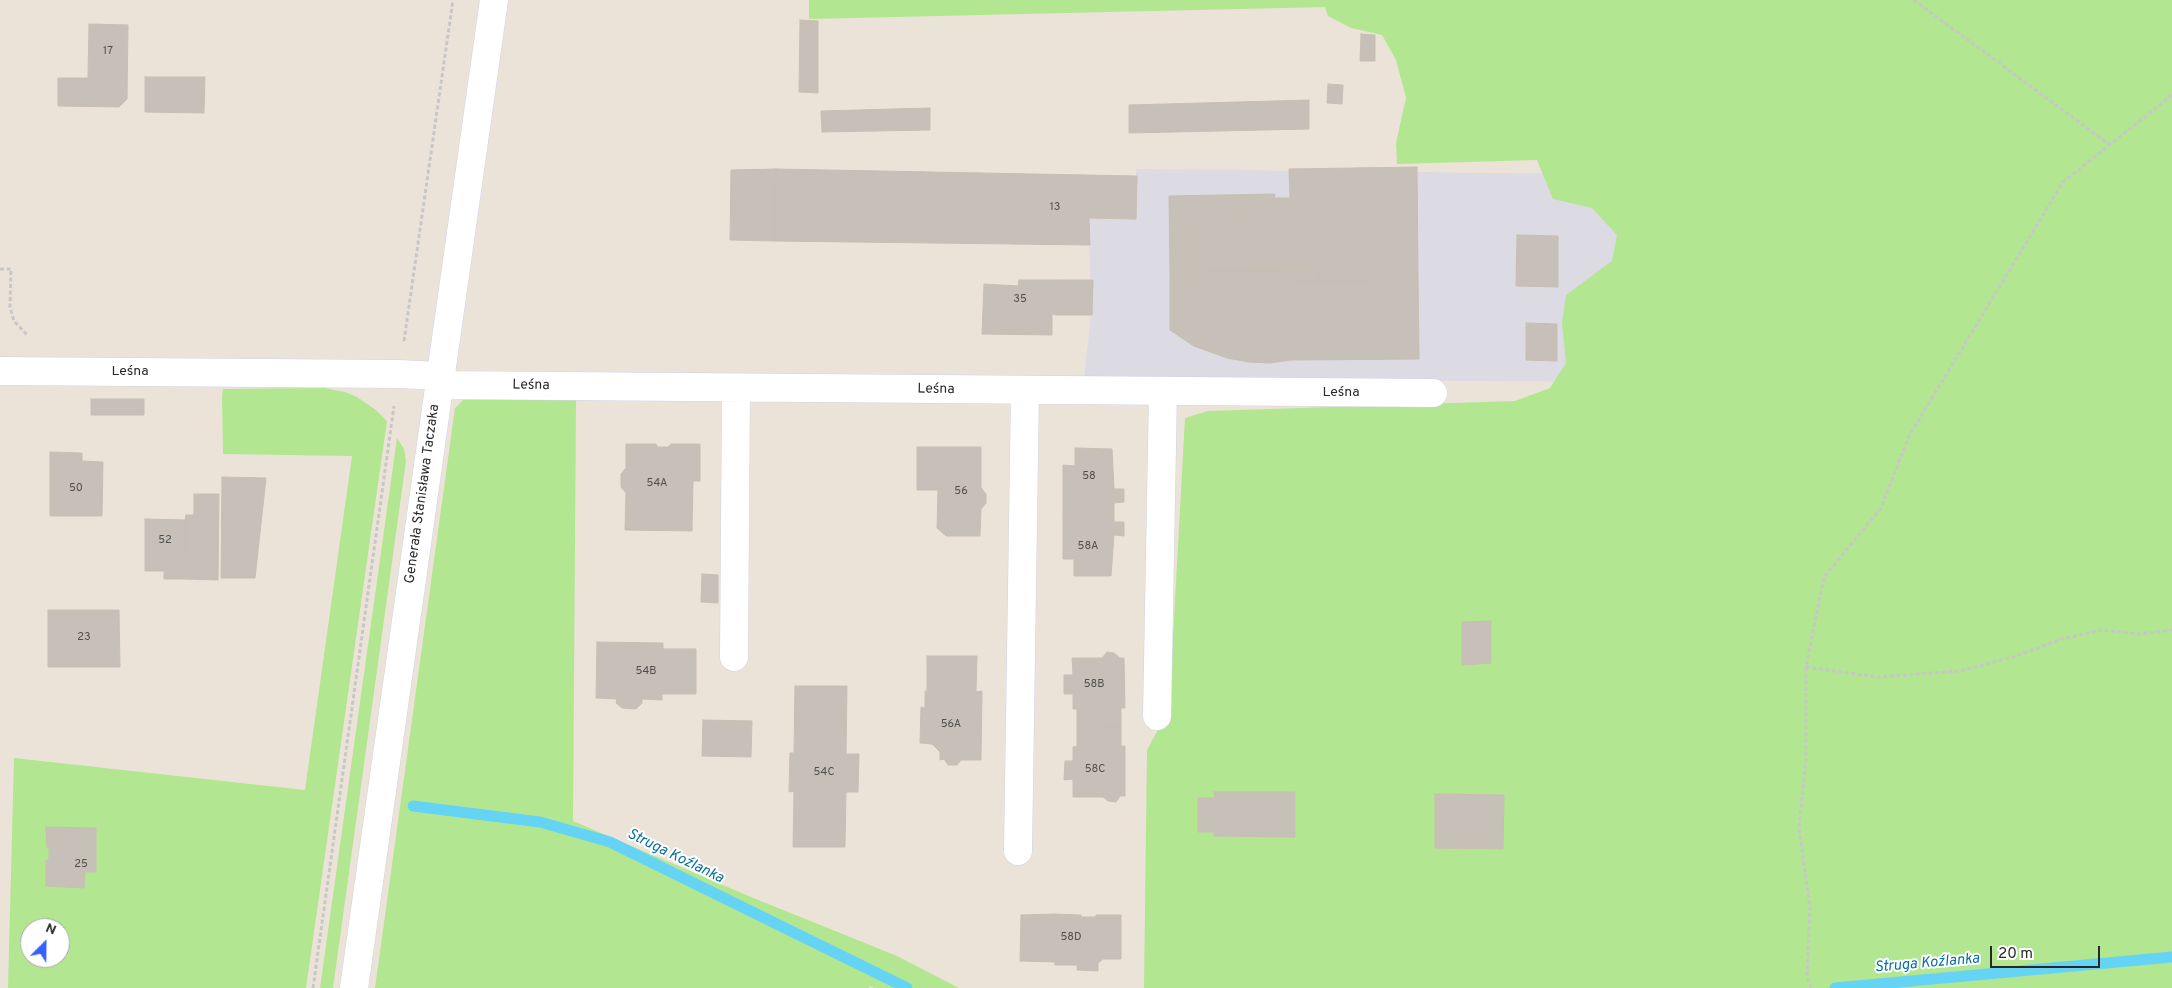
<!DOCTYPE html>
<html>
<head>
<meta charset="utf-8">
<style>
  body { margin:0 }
  #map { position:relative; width:2172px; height:988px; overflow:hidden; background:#ece3d8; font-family:Overpass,sans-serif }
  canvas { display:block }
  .north { position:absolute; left:20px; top:918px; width:50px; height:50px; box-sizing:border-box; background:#fff; border:1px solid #a9a9a9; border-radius:50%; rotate:23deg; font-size:14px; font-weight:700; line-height:20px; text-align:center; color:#282828 }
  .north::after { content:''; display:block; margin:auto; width:18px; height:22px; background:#3261ff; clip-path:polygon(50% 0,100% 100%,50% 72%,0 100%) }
  .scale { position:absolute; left:1990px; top:946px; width:110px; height:22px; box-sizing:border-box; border:2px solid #282828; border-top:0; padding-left:6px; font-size:15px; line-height:18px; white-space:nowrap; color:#282828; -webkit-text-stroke:4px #fff; paint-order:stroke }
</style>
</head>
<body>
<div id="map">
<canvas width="2172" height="988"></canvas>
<div class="north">N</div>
<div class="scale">20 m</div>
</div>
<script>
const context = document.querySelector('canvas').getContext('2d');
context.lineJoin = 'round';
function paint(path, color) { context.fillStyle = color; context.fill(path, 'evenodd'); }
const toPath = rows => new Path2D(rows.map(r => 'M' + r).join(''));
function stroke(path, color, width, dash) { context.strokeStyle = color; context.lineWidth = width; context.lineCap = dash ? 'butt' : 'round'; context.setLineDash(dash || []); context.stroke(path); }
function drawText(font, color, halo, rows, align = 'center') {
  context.font = font + ' Overpass,sans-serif'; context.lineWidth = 4; context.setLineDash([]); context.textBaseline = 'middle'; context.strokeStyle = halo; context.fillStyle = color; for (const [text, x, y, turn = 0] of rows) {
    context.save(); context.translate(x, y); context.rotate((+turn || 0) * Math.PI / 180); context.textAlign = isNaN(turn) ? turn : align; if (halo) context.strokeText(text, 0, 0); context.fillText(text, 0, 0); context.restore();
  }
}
paint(toPath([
  [1136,169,2049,179,1872,384,1084,378,1091,316,1089,218,1136,219]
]), '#dcdae3');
paint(toPath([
  [809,0,2172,0,2172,988,1144,988,1147,750,1169,709,1185,418,1208,411,1515,401,1550,388,1566,363,1562,323,1566,295,1612,261,1617,235,1592,208,1553,199,1537,160,1397,164,1396,143,1406,98,1396,60,1382,35,1351,28,1328,16,1325,7,809,19],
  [324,388,345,392,357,397,376,410,387,421,306,988,8,988,14,758,305,790,352,456,223,454,222,397,223,389],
  [30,928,60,928,60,958,30,958],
  [473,397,576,400,573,821,751,897,897,956,959,988,874,988,869,986,869,988,375,988,455,408,464,399],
  [397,438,404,449,406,461,333,988,320,988]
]), '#b2e691');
stroke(toPath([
  [413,806,540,822,610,842,907,988],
  [1835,988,2172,957]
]), '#65d4f4', 11);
const building = toPath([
  [800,20,818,21,818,93,799,92,800,20],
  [89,24,128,25,127,99,119,107,58,106,58,78,88,78,89,24],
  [1361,34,1375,35,1375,61,1360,61,1361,34],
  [145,77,205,77,204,113,145,112,145,77],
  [1328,84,1343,85,1342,104,1327,103,1328,84],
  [1309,100,1309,129,1129,133,1129,105,1309,100],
  [930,108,930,130,822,132,821,111,930,108],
  [1417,167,1418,280,1319,281,1318,270,1170,272,1169,196,1275,194,1274,198,1290,198,1289,169,1417,167],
  [776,169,1137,176,1136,219,1089,218,1090,245,774,241,776,169],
  [776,169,774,241,730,240,731,170,776,169],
  [1517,235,1558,236,1558,287,1516,286,1517,235],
  [1318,270,1319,281,1291,281,1291,360,1270,363,1249,362,1227,358,1194,346,1170,330,1170,272,1318,270],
  [1019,280,1057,280,1057,315,1052,314,1052,335,982,334,984,284,1018,286,1019,280],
  [1057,280,1093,280,1092,315,1057,315,1057,280],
  [1418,280,1419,359,1291,360,1291,281,1418,280],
  [1526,323,1557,324,1557,361,1526,360,1526,323],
  [91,399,144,399,144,415,91,415,91,399],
  [626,444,656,444,657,447,668,447,671,444,700,444,700,481,693,481,692,531,625,530,626,493,621,487,621,474,626,468,626,444],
  [917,447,981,447,981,488,986,494,986,503,981,509,980,536,946,536,937,528,938,490,917,490,917,447],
  [1075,448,1112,449,1114,489,1124,489,1124,502,1114,503,1114,513,1063,513,1063,465,1075,466,1075,448],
  [50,452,82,453,82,461,103,462,102,516,50,516,50,452],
  [222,477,266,478,255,578,221,578,222,477],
  [194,494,219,494,218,580,184,579,185,520,186,515,194,515,194,494],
  [1063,513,1114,513,1114,522,1124,522,1124,536,1114,535,1111,576,1074,576,1074,559,1063,559,1063,513],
  [145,519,185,520,184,579,164,579,164,571,145,571,145,519],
  [702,574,718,575,718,603,701,602,702,574],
  [48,610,119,610,120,667,48,667,48,610],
  [1491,621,1491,663,1462,665,1462,622,1491,621],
  [597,642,663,643,663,649,696,649,696,694,662,694,662,700,642,699,642,703,636,709,622,708,616,703,617,699,596,698,597,642],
  [1107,652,1114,653,1120,658,1124,658,1125,708,1121,708,1121,727,1077,728,1077,709,1073,709,1073,694,1064,694,1064,675,1073,675,1072,658,1102,658,1107,652],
  [927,656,977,656,976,692,982,691,981,760,961,760,957,765,948,765,944,759,940,760,940,752,932,744,920,743,921,707,925,708,925,691,927,691,927,656],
  [795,686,847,686,846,754,859,754,858,792,846,792,845,847,793,847,794,791,789,792,790,753,794,753,795,686],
  [703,720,752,721,751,757,702,756,703,720],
  [1121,727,1121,746,1125,746,1125,796,1120,796,1116,802,1108,801,1103,797,1073,797,1073,779,1064,780,1065,761,1073,761,1073,747,1077,746,1077,728,1121,727],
  [1214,792,1295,792,1295,837,1214,836,1214,832,1198,832,1198,798,1215,798,1214,792],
  [1435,794,1504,795,1503,849,1435,848,1435,794],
  [46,827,96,828,96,872,85,872,84,888,46,886,46,860,49,860,49,848,47,847,46,827],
  [1055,914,1081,915,1081,917,1096,917,1096,915,1121,915,1121,959,1103,959,1098,963,1098,971,1077,970,1077,965,1055,965,1055,962,1020,961,1021,915,1055,914]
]);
paint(building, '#c7c0b8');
stroke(building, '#c7bfb2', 1);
const minor = toPath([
  [0,371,399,374,439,376],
  [438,385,1433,393],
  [734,657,736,388],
  [1157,716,1163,392],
  [1018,851,1025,391],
  [354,988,494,0]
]);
stroke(minor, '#ced3e2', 29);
stroke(toPath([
  [1914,0,2110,145],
  [0,269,11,269,10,307,14,321,28,336],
  [404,341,453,0],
  [1806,667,1878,677,1960,671,2013,657,2062,639,2102,630,2140,634,2172,630],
  [313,988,394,406],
  [1811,988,1807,975,1810,908,1799,827,1806,759,1806,667,1824,577,1881,508,1909,436,2063,182,2172,95]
]), '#c7c7c7', 3, [4, 2.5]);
stroke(minor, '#fff', 28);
drawText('11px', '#504e4c', null, [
  ["17",108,52],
  ["13",1055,208],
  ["35",1020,300],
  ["58",1089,477],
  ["54A",657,484],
  ["50",76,489],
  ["56",961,492],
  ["52",165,541],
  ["58A",1088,547],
  ["23",84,638],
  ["54B",646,672],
  ["58B",1094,685],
  ["56A",951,725],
  ["58C",1095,770],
  ["54C",824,773],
  ["25",81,865],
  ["58D",1071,938]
]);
drawText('14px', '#282828', '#fff', [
  ["Leśna",130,372],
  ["Leśna",531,386,1],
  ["Leśna",936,390,1],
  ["Leśna",1341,393],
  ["Generała Stanisława Taczaka",423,494,-82]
]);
drawText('italic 15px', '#06709e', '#fff', [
  ["Struga Koźlanka",675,857,26],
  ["Struga Koźlanka",1927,964,-5]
]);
</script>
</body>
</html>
